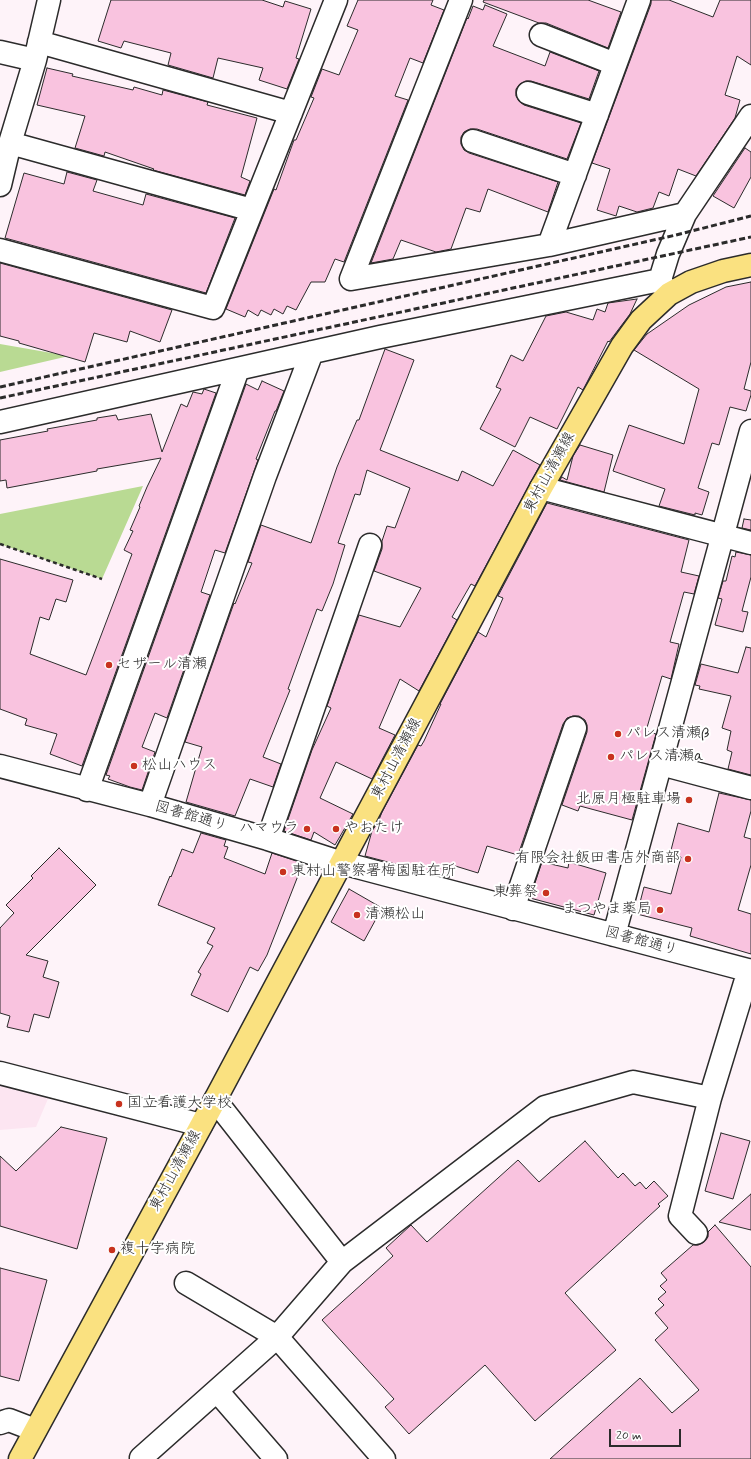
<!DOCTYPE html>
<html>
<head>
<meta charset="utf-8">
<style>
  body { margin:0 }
  #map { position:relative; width:751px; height:1459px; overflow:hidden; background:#fef3f9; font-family:Mynerve,sans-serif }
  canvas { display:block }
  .scale { position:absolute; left:609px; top:1429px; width:72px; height:18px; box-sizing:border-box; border:2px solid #2b2b2b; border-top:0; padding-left:5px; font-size:12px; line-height:14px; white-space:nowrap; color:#2b2b2b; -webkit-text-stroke:3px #fff; paint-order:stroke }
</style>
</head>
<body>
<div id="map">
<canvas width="751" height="1459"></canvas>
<div class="scale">20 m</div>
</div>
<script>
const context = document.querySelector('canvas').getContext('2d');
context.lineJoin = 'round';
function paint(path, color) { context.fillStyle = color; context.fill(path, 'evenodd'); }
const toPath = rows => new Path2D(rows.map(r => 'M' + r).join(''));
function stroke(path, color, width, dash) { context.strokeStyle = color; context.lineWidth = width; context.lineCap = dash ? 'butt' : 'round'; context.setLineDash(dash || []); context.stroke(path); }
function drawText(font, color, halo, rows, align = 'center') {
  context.font = font + ' Mynerve,"Klee One",sans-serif'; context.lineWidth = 4; context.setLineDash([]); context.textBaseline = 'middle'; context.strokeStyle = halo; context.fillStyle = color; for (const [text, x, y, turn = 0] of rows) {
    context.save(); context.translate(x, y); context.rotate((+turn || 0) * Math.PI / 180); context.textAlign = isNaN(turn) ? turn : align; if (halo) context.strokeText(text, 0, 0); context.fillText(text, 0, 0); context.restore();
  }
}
paint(toPath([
  [0,1063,50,1094,36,1127,0,1130]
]), '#fce5f1');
paint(toPath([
  [0,344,69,356,0,372],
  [143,486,102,579,0,544,0,514]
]), '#b9da93');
const building = toPath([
  [111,0,262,0,283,7,285,1,311,9,296,58,299,59,287,89,259,80,263,68,218,58,213,78,168,65,171,53,124,41,121,48,98,41,111,0],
  [358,0,433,0,431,5,444,10,423,63,410,58,395,96,408,100,344,262,335,259,325,282,311,282,296,310,287,306,283,314,274,309,271,315,261,310,258,316,248,310,245,317,226,309,274,189,276,190,294,140,296,140,314,98,311,97,322,69,339,75,358,30,347,26,358,0],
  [484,0,588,0,621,12,608,48,546,23,539,23,483,2,484,0],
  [651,0,669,0,713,17,720,0,751,0,751,65,737,56,725,95,740,100,735,118,696,176,678,169,669,196,659,192,653,208,637,212,619,206,616,216,597,210,610,169,592,163,651,4,651,0],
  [485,5,507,14,493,46,545,66,550,52,599,71,589,99,531,81,526,81,520,84,516,89,516,96,519,101,524,105,581,123,567,159,477,129,470,129,464,132,461,137,461,144,464,150,469,153,558,182,548,212,488,189,480,212,466,208,451,249,436,252,401,240,393,259,371,263,467,18,468,19,473,6,483,10,485,5],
  [47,68,73,74,72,76,133,90,134,87,162,95,163,90,208,102,207,105,257,118,241,177,250,181,245,195,153,170,154,169,105,152,104,156,75,148,85,116,37,105,47,68],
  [745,148,751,152,751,177,734,208,713,196,745,148],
  [67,172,97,180,93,191,143,205,146,194,235,218,206,293,5,238,24,173,64,184,67,172],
  [0,263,172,310,160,342,130,331,127,342,94,333,85,362,19,343,19,341,0,336,0,263],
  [751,282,751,362,744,389,751,391,751,395,746,411,730,407,719,445,712,443,698,488,709,492,702,515,695,513,695,515,659,506,665,489,613,471,629,425,684,444,699,389,634,350,647,334,689,305,726,287,751,282],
  [637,299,630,314,609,342,608,341,583,390,578,387,557,429,530,417,515,447,480,429,501,389,496,387,511,355,523,361,546,316,566,312,593,320,597,309,605,312,608,303,637,299],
  [385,349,414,360,380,450,458,481,462,471,493,486,513,450,540,465,475,586,471,584,452,617,457,620,419,691,400,679,379,728,395,735,372,779,336,762,320,798,353,814,335,845,314,832,311,840,284,831,312,750,331,708,327,706,359,615,400,627,421,588,374,571,382,549,382,541,387,526,395,528,410,488,367,470,360,495,355,494,338,543,345,545,333,584,322,611,317,609,288,689,290,690,263,757,281,764,273,787,250,779,235,816,186,802,202,747,185,742,234,603,235,604,252,563,248,562,261,525,311,543,337,467,357,420,359,420,385,349],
  [262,381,284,391,276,411,275,411,256,459,258,460,225,553,215,550,201,592,210,595,167,718,155,713,142,747,155,752,142,790,130,787,108,779,110,776,106,775,246,384,258,390,262,381],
  [204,389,216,393,82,766,50,754,57,734,25,725,27,719,0,709,0,559,73,580,66,602,56,599,49,620,40,617,30,654,86,675,132,554,124,550,133,531,130,530,140,507,139,506,147,487,161,458,97,469,97,471,7,488,6,480,0,481,0,440,48,431,47,429,97,420,97,418,116,415,118,420,151,414,162,452,181,404,187,407,193,392,202,394,204,389],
  [580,445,613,455,604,492,560,480,562,477,567,480,573,456,580,445],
  [547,503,689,540,681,572,699,576,694,594,684,592,670,642,679,644,671,679,662,676,646,731,656,734,632,820,580,806,578,811,562,805,587,732,587,725,585,720,579,716,573,716,567,718,563,724,518,855,487,846,478,873,452,865,449,878,399,864,399,865,365,856,372,831,376,825,377,825,382,812,418,745,421,746,424,741,441,704,440,704,478,632,486,637,503,598,498,596,547,503],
  [744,519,751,520,751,530,742,528,744,519],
  [736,552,751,555,751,577,742,611,748,612,743,632,715,625,722,599,718,598,723,581,726,581,732,556,735,557,736,552],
  [746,647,751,648,751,775,728,769,732,752,727,750,731,731,722,728,731,696,699,689,700,686,695,685,701,664,738,673,746,647],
  [719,793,751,800,751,811,744,837,751,839,751,865,738,910,751,914,751,954,690,936,692,928,637,914,644,887,671,894,681,857,670,854,678,823,709,832,719,793],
  [201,833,226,840,224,846,228,847,224,858,265,874,272,853,303,863,267,955,258,971,250,967,228,1012,191,995,201,974,198,972,213,946,207,943,215,928,158,905,170,876,171,877,182,849,193,853,201,833],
  [59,848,96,885,26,955,48,961,43,977,59,982,49,1018,34,1014,29,1032,7,1027,10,1016,0,1013,0,928,14,913,6,905,33,878,31,876,59,848],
  [542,862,568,868,569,862,606,873,594,915,530,898,542,862],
  [349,889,382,908,364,941,331,922,349,889],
  [61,1127,107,1138,77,1249,0,1226,0,1156,16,1171,61,1127],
  [721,1133,750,1141,733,1199,705,1191,721,1133],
  [585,1141,618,1178,623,1173,635,1186,640,1182,646,1189,654,1181,668,1196,658,1204,660,1206,565,1293,616,1350,535,1421,485,1365,409,1434,385,1407,394,1399,322,1320,393,1256,386,1248,411,1225,427,1242,518,1160,539,1182,585,1141],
  [751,1194,751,1230,719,1222,751,1194],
  [715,1225,751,1267,751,1459,550,1459,640,1378,672,1413,699,1390,655,1340,668,1328,655,1313,664,1305,658,1299,666,1292,660,1286,667,1280,661,1273,693,1245,698,1245,704,1242,708,1237,708,1232,715,1225],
  [0,1268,47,1280,19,1381,0,1376,0,1268]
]);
paint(building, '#f9c3df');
stroke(building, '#2b2b2b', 1);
const minor = toPath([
  [541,35,615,64],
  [39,42,291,113],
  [0,52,35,60],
  [528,93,597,115],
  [473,141,575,175],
  [10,143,252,210],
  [0,185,10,143,35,60,49,0],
  [549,245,639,0],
  [0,250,213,308,336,0],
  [351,279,549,245,685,214],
  [351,279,461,0],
  [667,292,660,280,668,254,685,214,751,116],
  [0,422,380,337,660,280],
  [541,488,751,543],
  [661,764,751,788],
  [0,766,150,805,268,839,342,863,751,971],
  [87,790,238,369],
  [150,805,265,476,312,352],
  [268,839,370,545],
  [513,909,575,728],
  [614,935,751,431],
  [0,1073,201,1125],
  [215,1100,342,1262,545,1107,633,1082,710,1098,749,970],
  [696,1233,680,1216,710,1098],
  [186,1283,277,1337,342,1262],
  [217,1391,276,1459],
  [0,1423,9,1420,35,1430],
  [142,1459,141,1458,277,1337,384,1459]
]);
const major = toPath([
  [20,1459,215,1100,541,488,622,346,641,320,669,294,691,282,723,271,751,265]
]);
stroke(minor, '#2b2b2b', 25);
stroke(major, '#2b2b2b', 25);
stroke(toPath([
  [0,544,102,579]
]), '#2b2b2b', 2.5, [4, 3]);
stroke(minor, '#fff', 22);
stroke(major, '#fae180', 22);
stroke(toPath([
  [0,387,676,235,751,216],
  [0,398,751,237]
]), '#2b2b2b', 3, [6, 3]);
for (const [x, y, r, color] of [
  [109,665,4,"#c8321e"],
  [618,734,4,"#c8321e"],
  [611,757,4,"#c8321e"],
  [134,766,4,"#c8321e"],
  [689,800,4,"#c8321e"],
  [307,829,4,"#c8321e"],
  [336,829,4,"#c8321e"],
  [688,859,4,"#c8321e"],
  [283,872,4,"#c8321e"],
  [546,893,4,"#c8321e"],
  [660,910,4,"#c8321e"],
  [357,915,4,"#c8321e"],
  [119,1104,4,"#c8321e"],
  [112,1250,4,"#c8321e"]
]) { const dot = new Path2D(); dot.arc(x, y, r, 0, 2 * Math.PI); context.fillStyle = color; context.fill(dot); stroke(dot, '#fff', 1.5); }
drawText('15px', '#2b2b2b', '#fff', [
  ["東村山清瀬線",550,473,-61],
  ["東村山清瀬線",397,759,-62],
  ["図書館通り",191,817,16],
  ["図書館通り",641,942,15],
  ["東村山清瀬線",176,1171,-61]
]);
drawText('15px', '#2b2b2b', '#fff', [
  ["セザール清瀬",117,665],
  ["パレス清瀬β",626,734],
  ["パレス清瀬α",619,757],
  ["松山ハウス",142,766],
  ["北原月極駐車場",681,800,"right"],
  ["ハマウラ",299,829,"right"],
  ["やおたけ",344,829],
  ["有限会社飯田書店外商部",680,859,"right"],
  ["東村山警察署梅園駐在所",291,872],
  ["東葬祭",538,893,"right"],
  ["まつやま薬局",652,910,"right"],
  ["清瀬松山",365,915],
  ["国立看護大学校",127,1104],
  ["複十字病院",120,1250]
], 'left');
</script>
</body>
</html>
